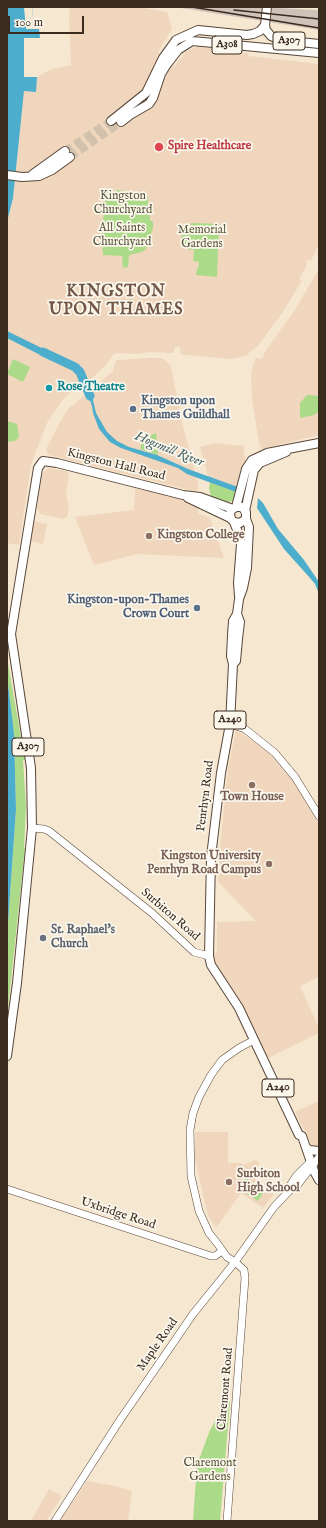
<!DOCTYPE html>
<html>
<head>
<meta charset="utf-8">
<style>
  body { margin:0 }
  #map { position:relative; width:326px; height:1528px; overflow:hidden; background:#f6e7d1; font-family:"IM FELL English",serif }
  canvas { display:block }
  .frame { position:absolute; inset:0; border:8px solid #3b2a1e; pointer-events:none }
  .scale { position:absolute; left:8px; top:16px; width:76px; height:18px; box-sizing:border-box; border:2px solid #3b2a1e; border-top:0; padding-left:5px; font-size:12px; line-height:14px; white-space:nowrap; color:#3b2a1e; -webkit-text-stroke:3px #fbf7ec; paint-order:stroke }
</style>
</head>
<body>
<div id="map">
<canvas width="326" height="1528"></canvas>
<div class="frame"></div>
<div class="scale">100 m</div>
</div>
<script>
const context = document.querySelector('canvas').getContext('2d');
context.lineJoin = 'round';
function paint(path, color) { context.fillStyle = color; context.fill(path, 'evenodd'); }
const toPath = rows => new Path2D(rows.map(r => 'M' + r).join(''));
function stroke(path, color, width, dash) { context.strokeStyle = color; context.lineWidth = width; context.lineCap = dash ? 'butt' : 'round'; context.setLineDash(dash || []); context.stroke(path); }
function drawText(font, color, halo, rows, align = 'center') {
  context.font = font + ' "IM FELL English",serif'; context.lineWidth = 3.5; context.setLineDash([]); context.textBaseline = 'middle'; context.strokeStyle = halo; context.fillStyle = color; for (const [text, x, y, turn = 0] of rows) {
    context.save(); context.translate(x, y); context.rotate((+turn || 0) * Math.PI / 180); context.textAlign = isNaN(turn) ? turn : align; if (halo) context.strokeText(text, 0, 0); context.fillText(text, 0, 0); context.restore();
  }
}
paint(toPath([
  [70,7,139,7,167,12,172,29,158,52,174,67,186,52,196,47,203,47,248,53,249,56,319,64,319,244,311,261,307,260,306,267,299,279,302,280,283,312,258,346,245,356,231,359,188,355,181,354,180,347,175,347,173,353,149,352,137,354,116,353,112,356,106,365,90,380,70,393,63,399,47,423,31,464,19,545,7,543,7,222,13,198,24,91,35,92,37,77,52,69,71,65,69,15],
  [319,269,319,435,262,449,259,444,252,398,251,372,256,358,262,359,266,350,294,311],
  [147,358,161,358,166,361,171,367,183,426,198,483,198,490,193,491,49,455,46,451,48,445,59,424,68,409,113,371,115,362,117,360],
  [215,443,244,446,244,452,246,462,238,487,208,477,200,447],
  [48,468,66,471,69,474,66,494,69,509,67,517,63,519,40,514,37,508,42,474],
  [135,489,157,492,197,505,198,513,210,518,224,558,137,554,94,565,75,517,134,510],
  [32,521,47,524,43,544,30,541],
  [236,730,258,744,285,768,319,822,319,977,300,986,319,1028,319,1033,268,1058,243,1007,216,966,214,954,217,951,217,922,256,921,218,882,220,847,228,768],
  [319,1101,319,1145,316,1149,313,1148,295,1112],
  [195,1132,228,1132,228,1163,241,1163,244,1165,255,1160,260,1163,251,1176,274,1194,263,1208,241,1193,216,1228,208,1216,195,1159],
  [87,1481,114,1486,132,1491,128,1521,60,1521],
  [49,1489,62,1496,46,1521,31,1521]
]), '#f0d6bc');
paint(toPath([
  [175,7,255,7,319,10,319,30]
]), '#cec2b9');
paint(toPath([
  [116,190,146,195,148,198,150,220,153,222,153,228,146,249,142,252,129,255,128,267,123,268,122,256,103,255,102,230,106,191,116,192],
  [191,223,219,224,217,277,196,275,197,269,198,269,199,262,193,261,194,250,186,249,186,244,181,244,182,226,190,226],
  [13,359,30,367,23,382,7,374],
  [307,395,319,396,319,411,314,415,300,418,300,403],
  [7,421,17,424,19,437,15,441,7,442],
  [156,433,158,455,140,449,142,442,146,437],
  [210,482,236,492,234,501,226,502,211,497,209,488],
  [7,658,25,760,23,760,26,806,24,848,25,848,7,1018,7,938,16,809,14,733,7,676],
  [246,1178,264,1191,258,1201,239,1188],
  [227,1401,230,1402,220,1521,193,1521,197,1465,210,1430]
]), '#abdb88');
paint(toPath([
  [7,7,32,7,34,29,39,29,40,38,24,38,24,77,37,77,36,92,24,91,13,198,7,222],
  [7,331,56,355,52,361,7,338],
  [62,357,77,365,81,369,87,379,83,382,75,370,59,363],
  [91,392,96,413,107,432,117,441,129,447,157,455,188,469,238,487,236,492,187,474,178,468,121,448,110,442,99,429,93,413,92,406,88,395],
  [258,498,263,503,278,529,304,560,319,582,319,594,315,584,310,578,284,549,257,508],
  [7,676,14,733,16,809,7,938]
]), '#4dadcc');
paint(toPath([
  [24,7,32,7,34,29,26,29]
]), '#f6e7d1');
stroke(toPath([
  [43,352,75,367,80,372,90,396]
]), '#4dadcc', 9);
stroke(toPath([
  [65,151,111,121],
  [70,157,121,122]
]), '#d1c1ad', 8, [8, 4]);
const tertiary = toPath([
  [230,724,245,729,275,753,295,777,319,816],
  [313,1165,319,1157],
  [7,1189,211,1256,215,1256,222,1251],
  [55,1521,120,1420,167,1352,193,1314,235,1262,227,1257,217,1243,209,1233,199,1211,191,1176,190,1130,193,1113,199,1097,211,1075,222,1060,239,1048,254,1040]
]);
const secondary = toPath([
  [32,828,44,829,49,831,152,913,194,952,209,956],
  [290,1190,291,1184,297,1175,309,1163],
  [227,1521,245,1278,244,1270,235,1262,274,1207,290,1190,295,1188,313,1165]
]);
const primary = toPath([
  [267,7,265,25,266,30,271,36,281,40,319,44],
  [163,58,176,40,198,30,247,35,253,34,260,31,265,25],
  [168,63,178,50,192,41,319,53],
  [111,121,146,93,162,60],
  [121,122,130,115,149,104,153,98,161,74,167,64],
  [33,174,65,151],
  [7,175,22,177,39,176,52,170,70,157],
  [188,498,230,518],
  [236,507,246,469,252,460,267,453,319,443],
  [245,511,254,470,260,463,286,452],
  [234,522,240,523,246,519,246,512,242,507,236,507,231,510,230,514,231,519,234,522,239,535,241,544,238,583,239,596],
  [237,614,233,621,232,635,231,656,233,664,230,724,221,773,211,857,209,956,211,965,239,1008,247,1025,299,1135,302,1136,314,1171,319,1180],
  [233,664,236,661,238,639,240,622,237,614,239,599,243,588,247,568,249,527,246,519],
  [7,1056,17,983,32,828,31,768,11,634,38,468,43,461,57,463,183,495,200,497,233,509],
  [307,1148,309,1150,319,1151]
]);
stroke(tertiary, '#574639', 8);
stroke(secondary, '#574639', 8);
stroke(primary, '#574639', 10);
stroke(tertiary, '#fff', 7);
stroke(secondary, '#fff', 7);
stroke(primary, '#fff', 8);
stroke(toPath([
  [192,7,319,28],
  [234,10,319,19]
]), '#3b2a1e', 1.5);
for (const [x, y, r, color] of [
  [159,147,5,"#e0444e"],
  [49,388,4,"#0f9aa8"],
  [133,409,4,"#5c6f8a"],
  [149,536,4,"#8d6e63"],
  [197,608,4,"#5c6f8a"],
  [252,785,4,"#8d6e63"],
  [269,864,4,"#8d6e63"],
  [43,938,4,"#6b7280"],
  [229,1182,4,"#8d6e63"]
]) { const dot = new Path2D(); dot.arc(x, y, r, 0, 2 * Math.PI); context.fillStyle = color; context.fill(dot); stroke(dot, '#fbf7ec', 1.5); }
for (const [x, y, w] of [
  [289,41,32],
  [227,45,30],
  [230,720,32],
  [28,747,32],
  [278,1088,32]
]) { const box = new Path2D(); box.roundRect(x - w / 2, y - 9, w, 18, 3); context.fillStyle = '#fbf7ec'; context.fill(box); stroke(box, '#3b2a1e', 1); }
drawText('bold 11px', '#3b2a1e', null, [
  ["A307",289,41],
  ["A308",227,45],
  ["A240",230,720],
  ["A307",28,747],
  ["A240",278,1088]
]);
drawText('bold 12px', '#be3a42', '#fbf7ec', [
  ["Spire Healthcare",168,147]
], 'left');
drawText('12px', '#575638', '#fbf7ec', [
  ["Kingston",123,197],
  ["Churchyard",123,211],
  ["All Saints",122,229],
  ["Churchyard",122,243],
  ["Memorial",202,231],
  ["Gardens",202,245],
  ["Claremont",210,1464],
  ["Gardens",210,1478]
]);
drawText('bold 12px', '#0d838f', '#fbf7ec', [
  ["Rose Theatre",57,388]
], 'left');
drawText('bold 12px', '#4e5e75', '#fbf7ec', [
  ["Kingston upon",141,402],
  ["Thames Guildhall",141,416],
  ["Kingston-upon-Thames",189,601,"right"],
  ["Crown Court",189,615,"right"]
], 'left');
drawText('12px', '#3b2a1e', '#fbf7ec', [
  ["Kingston Hall Road",116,465,14],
  ["Penrhyn Road",206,796,-83],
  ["Surbiton Road",170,915,41],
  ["Uxbridge Road",118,1214,18],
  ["Maple Road",158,1345,-55],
  ["Claremont Road",226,1389,-85]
]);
drawText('bold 12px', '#785e54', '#fbf7ec', [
  ["Kingston College",157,536],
  ["Town House",252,798,"center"],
  ["Kingston University",261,857,"right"],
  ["Penrhyn Road Campus",261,871,"right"],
  ["Surbiton",237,1175],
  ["High School",237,1189]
], 'left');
drawText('bold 12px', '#5b616d', '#fbf7ec', [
  ["St. Raphael's",51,931],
  ["Church",51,945]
], 'left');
drawText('italic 13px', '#425e64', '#fbf7ec', [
  ["Hogsmill River",169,450,22]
]);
context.letterSpacing = '1px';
drawText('bold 16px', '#725646', '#fbf7ec', [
  ["KINGSTON",116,293],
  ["UPON THAMES",116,311]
]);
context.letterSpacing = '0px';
</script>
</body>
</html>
